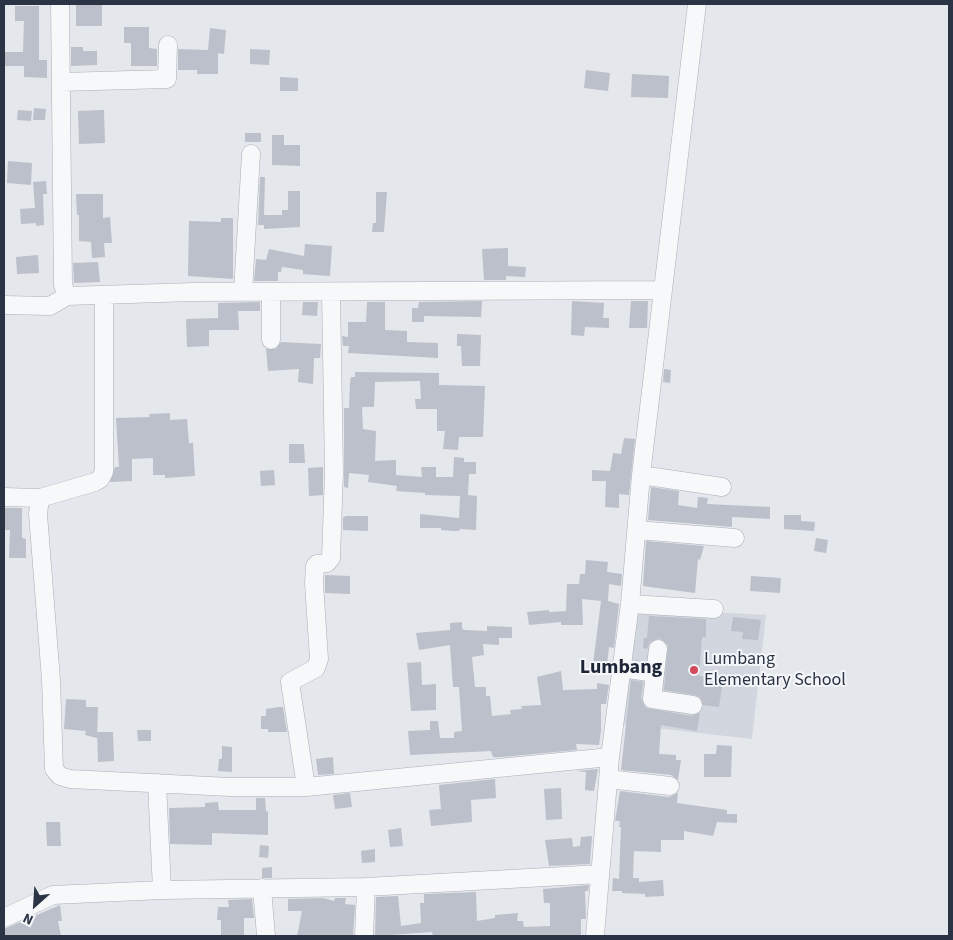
<!DOCTYPE html>
<html>
<head>
<meta charset="utf-8">
<style>
  body { margin:0 }
  #map { position:relative; width:953px; height:940px; overflow:hidden; background:#e4e7ec; font-family:"Source Sans 3",sans-serif }
  canvas { display:block }
  .frame { position:absolute; inset:0; border:5px solid #2b3445; pointer-events:none }
  .north { position:absolute; left:10px; top:880px; width:50px; height:50px; -webkit-text-stroke:4px #f4f6f9; paint-order:stroke; rotate:206deg; font-size:14px; font-weight:700; line-height:20px; text-align:center; color:#2b3445 }
  .north::after { content:''; display:block; margin:auto; width:18px; height:22px; background:#2b3445; clip-path:polygon(50% 0,100% 100%,50% 72%,0 100%) }
</style>
</head>
<body>
<div id="map">
<canvas width="953" height="940"></canvas>
<div class="frame"></div>
<div class="north">N</div>
</div>
<script>
const context = document.querySelector('canvas').getContext('2d');
context.lineJoin = 'round';
function paint(path, color) { context.fillStyle = color; context.fill(path, 'evenodd'); }
const toPath = rows => new Path2D(rows.map(r => 'M' + r).join(''));
function stroke(path, color, width, dash) { context.strokeStyle = color; context.lineWidth = width; context.lineCap = dash ? 'butt' : 'round'; context.setLineDash(dash || []); context.stroke(path); }
function drawText(font, color, halo, rows, align = 'center') {
  context.font = font + ' "Source Sans 3",sans-serif'; context.lineWidth = 4; context.setLineDash([]); context.textBaseline = 'middle'; context.strokeStyle = halo; context.fillStyle = color; for (const [text, x, y, turn = 0] of rows) {
    context.save(); context.translate(x, y); context.rotate((+turn || 0) * Math.PI / 180); context.textAlign = isNaN(turn) ? turn : align; if (halo) context.strokeText(text, 0, 0); context.fillText(text, 0, 0); context.restore();
  }
}
paint(toPath([
  [637,608,766,615,752,739,621,724]
]), '#d2d6de');
paint(toPath([
  [76,4,102,4,102,26,76,26],
  [15,6,39,6,39,60,47,60,47,78,24,77,24,66,4,66,4,52,23,52,24,21,15,21],
  [124,27,149,27,149,48,157,49,157,66,131,66,131,43,124,43],
  [210,28,226,30,224,54,218,53,218,74,197,74,197,70,178,70,178,49,208,50],
  [71,47,83,47,83,51,97,51,97,65,71,66],
  [250,49,270,50,269,65,250,64],
  [586,70,610,73,608,91,584,88],
  [632,74,669,76,668,98,631,97],
  [280,77,298,78,298,91,280,91],
  [34,108,46,109,45,120,33,120],
  [18,110,32,111,31,121,17,120],
  [104,110,105,143,79,144,78,111],
  [245,133,261,133,261,142,245,142],
  [272,135,284,135,284,145,300,145,300,166,272,165],
  [8,161,32,163,31,185,7,183],
  [260,177,265,177,264,215,282,215,282,210,288,210,288,191,300,191,300,227,264,229,264,225,258,225],
  [46,181,47,194,43,194,44,225,36,226,36,223,21,224,20,209,35,208,33,182],
  [376,192,387,192,384,232,372,232,373,223,376,223],
  [76,194,103,194,103,218,110,217,112,243,104,243,105,257,92,258,91,242,79,241,79,215,77,215],
  [221,218,233,218,233,279,188,276,189,221,221,222],
  [305,244,332,246,330,276,303,274,303,270,282,267,281,272,278,272,278,281,254,281,256,259,266,260,269,249,304,256],
  [508,248,508,266,526,267,525,277,506,276,506,280,484,280,482,249],
  [38,255,39,273,17,274,16,257],
  [98,262,100,282,74,283,73,263],
  [482,301,481,317,424,316,424,322,412,322,412,308,418,308,419,302],
  [572,301,604,303,603,318,609,318,609,328,585,327,584,336,571,335],
  [631,301,648,301,647,328,629,328],
  [260,302,260,311,238,311,239,330,209,330,209,346,187,347,186,319,218,318,218,303],
  [303,302,318,302,317,316,302,315],
  [367,302,385,302,385,330,407,331,407,342,438,343,438,358,348,353,349,346,343,346,342,336,348,337,348,322,366,322],
  [457,334,481,335,480,366,462,366,461,346,457,346],
  [281,342,321,344,320,358,314,358,313,384,298,382,299,369,268,371,266,349,276,349],
  [664,369,671,370,670,383,663,382],
  [355,372,439,373,439,385,485,386,483,437,459,437,458,450,443,449,445,431,437,431,437,409,416,409,415,399,421,399,420,381,375,382,374,407,362,407,363,429,376,431,375,461,396,460,396,475,422,477,421,467,436,467,436,477,453,477,454,457,464,458,464,462,476,462,476,474,469,474,468,495,477,496,476,530,460,529,459,531,453,531,441,530,441,528,420,528,420,514,459,518,460,496,425,495,425,493,396,491,397,486,368,482,369,475,349,473,348,488,344,487,344,408,349,408,350,382,351,377,355,377],
  [170,413,170,420,187,419,189,443,193,443,195,476,165,478,165,475,153,475,153,458,132,459,132,481,110,482,115,467,119,467,116,418,150,417,149,414],
  [624,438,635,439,629,495,619,494,619,508,605,507,606,481,592,481,592,470,610,471,613,453,621,454],
  [289,444,304,444,305,463,289,463],
  [323,467,323,495,309,496,308,468],
  [274,470,275,485,261,486,260,471],
  [651,487,679,491,678,505,697,508,698,497,708,498,707,504,770,507,770,519,732,517,732,527,648,520],
  [4,508,22,508,22,538,26,539,26,558,9,558,10,530,4,530],
  [784,515,801,515,801,521,815,522,814,531,784,529],
  [347,516,368,516,368,531,343,530,343,517],
  [816,538,828,540,826,553,814,551],
  [646,541,704,546,700,560,698,559,695,593,643,586],
  [586,560,608,562,607,572,622,574,621,586,609,584,608,601,619,604,614,648,609,647,606,674,592,672,601,601,582,599,583,625,561,625,561,622,529,625,527,612,549,610,549,612,566,611,567,584,579,584,580,574,585,574],
  [325,575,350,576,350,594,325,593],
  [751,576,781,578,780,593,750,591],
  [649,616,706,619,706,637,702,637,699,676,723,680,719,707,703,705,700,697,695,695,664,690,668,645,659,638,650,642,647,649,643,648,644,638,647,638],
  [733,617,761,620,758,640,742,639,743,632,731,631],
  [462,622,462,628,464,630,487,631,487,626,512,627,512,638,499,638,499,645,483,644,484,655,472,657,475,687,486,687,486,696,490,696,492,716,511,714,510,710,522,709,521,706,541,705,537,677,561,671,563,690,597,689,597,683,609,685,606,704,601,704,601,731,599,745,576,744,577,750,502,757,493,757,491,751,410,755,408,731,430,730,430,721,438,721,440,738,454,738,454,732,462,731,459,687,453,687,450,645,419,650,416,633,450,630,450,623],
  [421,662,422,685,436,684,436,710,411,711,407,663],
  [631,680,643,682,641,698,646,708,691,716,700,713,697,731,661,725,659,754,676,755,676,760,681,760,678,780,671,775,621,770],
  [66,699,86,700,86,707,98,707,97,738,85,735,86,731,64,729],
  [279,707,283,707,287,732,268,732,268,729,261,729,261,716,266,716,266,709],
  [137,730,151,730,151,741,138,741],
  [97,732,113,732,114,761,98,762],
  [717,745,732,746,731,777,704,777,704,754,716,754],
  [222,746,232,747,232,772,218,771,219,759,222,759],
  [333,757,334,774,318,775,316,759],
  [598,769,594,791,585,790,586,772,576,771],
  [495,779,496,798,471,800,472,822,431,826,429,810,441,809,439,785],
  [561,788,562,819,546,820,544,789],
  [620,791,669,797,678,793,677,803,727,810,727,814,737,814,737,823,717,822,713,836,684,831,684,840,661,840,661,852,634,851,633,878,639,878,639,882,663,880,664,896,645,897,645,894,622,893,622,891,612,891,613,878,619,879,621,827,619,827,620,821,615,821],
  [350,793,352,807,335,809,333,795],
  [256,798,265,798,266,812,268,811,268,835,212,833,212,845,170,844,169,808,205,807,205,803,218,802,219,810,256,810],
  [46,822,60,822,61,846,47,846],
  [401,828,403,846,390,847,388,830],
  [592,836,590,864,549,866,545,840,572,838,573,847,580,846,581,837],
  [260,845,269,846,268,858,259,857],
  [375,849,375,862,362,863,361,851],
  [272,867,272,878,262,878,262,868],
  [589,885,588,891,585,891,586,919,581,919,581,936,433,936,432,932,375,936,376,897,398,896,401,926,421,923,420,903,424,903,424,894,476,892,477,921,495,918,495,915,518,913,517,921,523,921,524,927,550,926,550,903,544,903,543,889],
  [323,898,334,901,335,898,346,898,345,904,355,905,353,936,297,936,302,911,288,911,288,899],
  [252,899,254,918,244,918,244,936,221,936,221,920,217,920,218,907,229,907,228,900],
  [60,905,62,921,58,921,61,936,4,936,4,929]
]), '#bbc0ca');
const minor = toPath([
  [60,4,63,285,67,296,193,292,663,290],
  [61,82,167,79,168,45],
  [243,292,251,154],
  [271,292,271,340],
  [104,296,104,472,100,479,95,482,40,498,38,514,51,680,54,769,60,776,70,779,230,787,306,787,610,757],
  [4,305,50,306,67,296],
  [641,475,722,487],
  [4,497,40,498],
  [637,530,735,538],
  [630,604,714,609],
  [658,649,652,699,693,705],
  [622,668,655,673],
  [608,779,670,786],
  [157,783,162,890],
  [306,787,290,682,316,668,319,659,314,583,315,566,317,564,327,563,331,558,334,472,331,292],
  [262,888,266,936],
  [4,918,53,895,162,890,366,887,600,874],
  [364,936,366,887],
  [595,936,610,757,630,604,641,475,697,4]
]);
stroke(minor, '#a9aeb7', 19);
stroke(minor, '#f7f8fa', 18);
for (const [x, y, r, color] of [
  [694,670,5,"#d1495b"]
]) { const dot = new Path2D(); dot.arc(x, y, r, 0, 2 * Math.PI); context.fillStyle = color; context.fill(dot); stroke(dot, '#f4f6f9', 2); }
drawText('18px', '#2b3445', '#f4f6f9', [
  ["Lumbang",704,660],
  ["Elementary School",704,681]
], 'left');
drawText('bold 20px', '#1d2536', '#f4f6f9', [
  ["Lumbang",621,669]
]);
</script>
</body>
</html>
